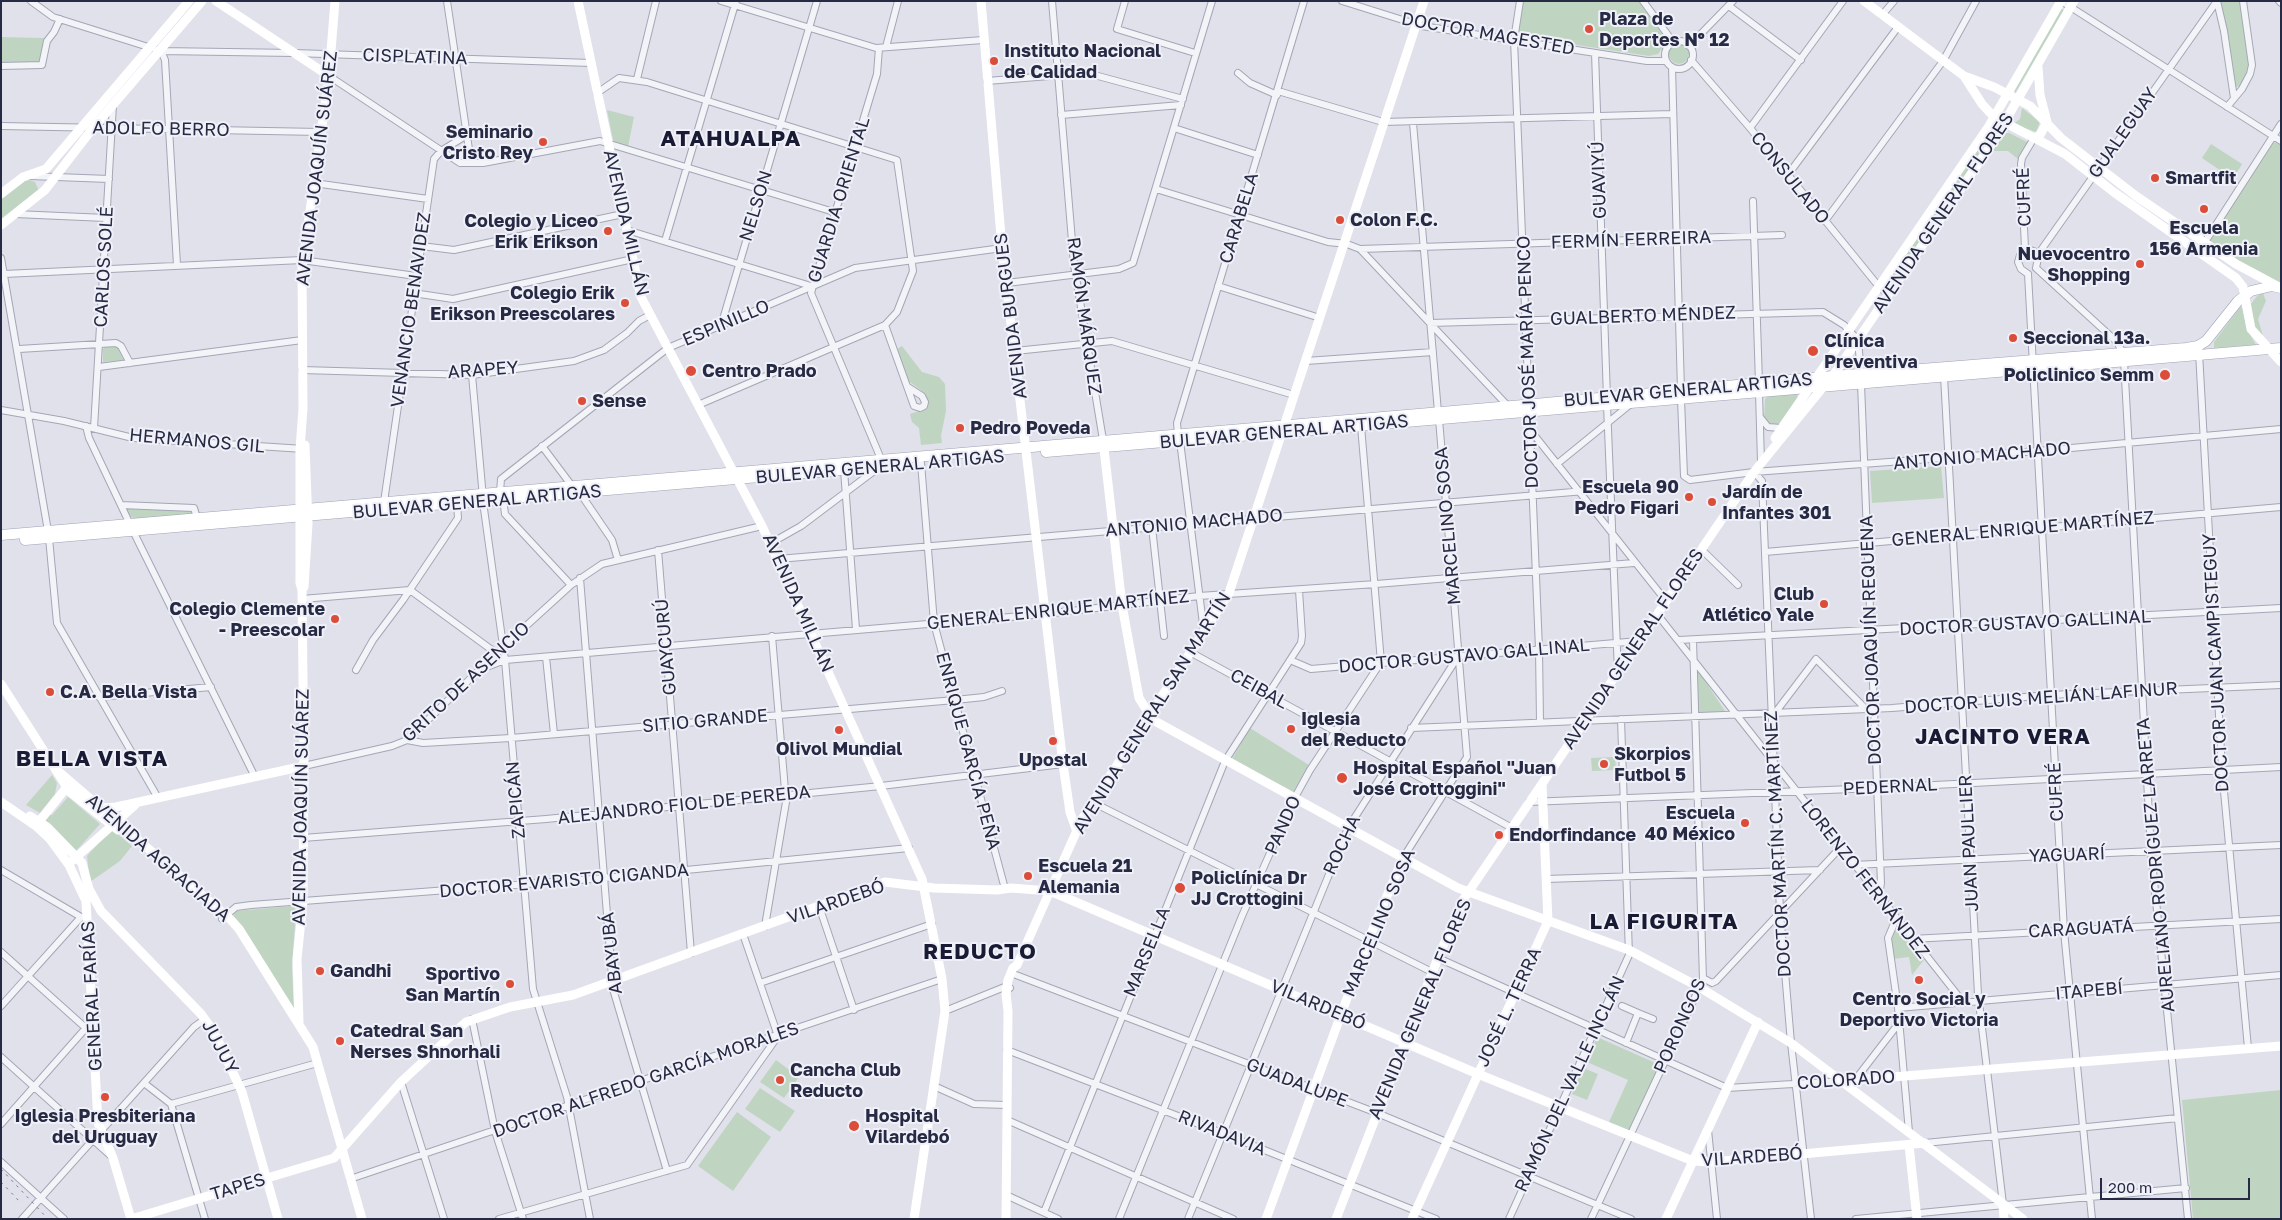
<!DOCTYPE html>
<html>
<head>
<meta charset="utf-8">
<style>
  body { margin:0 }
  #map { position:relative; width:2282px; height:1220px; overflow:hidden; background:#e0e1eb; font-family:"Golos Text",sans-serif }
  canvas { display:block }
  .frame { position:absolute; inset:0; border:2px solid #272a44; pointer-events:none }
  .scale { position:absolute; left:2100px; top:1178px; width:150px; height:22px; box-sizing:border-box; border:2px solid #272a44; border-top:0; padding-left:6px; font-size:15px; line-height:18px; white-space:nowrap; color:#272a44; -webkit-text-stroke:4px #f0f1f8; paint-order:stroke }
</style>
</head>
<body>
<div id="map">
<canvas width="2282" height="1220"></canvas>
<div class="frame"></div>
<div class="scale">200 m</div>
</div>
<script>
const context = document.querySelector('canvas').getContext('2d');
context.lineJoin = 'round';
function paint(path, color) { context.fillStyle = color; context.fill(path, 'evenodd'); }
const toPath = rows => new Path2D(rows.map(r => 'M' + r).join(''));
function stroke(path, color, width, dash) { context.strokeStyle = color; context.lineWidth = width; context.lineCap = dash ? 'butt' : 'round'; context.setLineDash(dash || []); context.stroke(path); }
function drawText(font, color, halo, rows, align = 'center') {
  context.font = font + ' "Golos Text",sans-serif'; context.lineWidth = 4; context.setLineDash([]); context.textBaseline = 'middle'; context.strokeStyle = halo; context.fillStyle = color; for (const [text, x, y, turn = 0] of rows) {
    context.save(); context.translate(x, y); context.rotate((+turn || 0) * Math.PI / 180); context.textAlign = isNaN(turn) ? turn : align; if (halo) context.strokeText(text, 0, 0); context.fillText(text, 0, 0); context.restore();
  }
}
paint(toPath([
  [1522,1,1639,1,1660,28,1663,34,1664,46,1658,54,1649,56,1524,37,1518,32],
  [2220,1,2241,1,2250,67,2241,85,2237,87,2235,86],
  [2061,9,2064,10,2015,93,2014,90],
  [1,37,44,38,42,60,39,63,1,64],
  '1669 54a10 10 0 1 1 20 0a10 10 0 1 1-20 0Z',
  [2022,108,2040,122,2036,132,2013,124,2020,119],
  [607,110,634,117,628,147,616,143,613,140],
  [1994,125,1996,125,1997,128,1889,287,1887,287,1886,284],
  [2005,133,2009,133,2027,142,2027,147,2018,159,2008,151,1993,151],
  [2277,142,2281,145,2281,284,2241,262,2210,241,2209,239,2273,143],
  [2211,144,2242,164,2233,179,2202,158],
  [25,179,35,182,39,191,1,221,1,196],
  [2263,293,2266,301,2258,319,2263,336,2255,328,2251,304,2257,296],
  [2240,307,2242,307,2247,329,2256,345,2214,348,2214,342],
  [106,346,118,346,124,360,103,362,103,349],
  [902,346,922,372,939,377,945,384,946,411,941,436,942,443,921,445,919,428,912,422,910,414,925,409,928,400,922,391,907,380,897,349],
  [1796,393,1798,397,1779,424,1771,426,1764,419,1765,399,1768,396],
  [1941,466,1944,498,1872,503,1870,471],
  [126,507,194,509,195,514,135,519,130,516],
  [1695,666,1725,711,1696,713],
  [1250,728,1309,765,1293,792,1232,759],
  [1615,757,1616,770,1592,771,1591,758],
  [52,775,57,783,55,794,40,813,26,805],
  [68,797,100,824,76,851,74,851,45,820,48,815,52,815],
  [110,831,114,831,132,846,120,861,90,882,87,856],
  [292,906,296,909,292,967,294,1008,233,916,236,911],
  [1895,926,1900,927,1924,960,1912,975,1909,957,1893,959,1890,940],
  [1597,1037,1660,1065,1630,1131,1609,1122,1628,1080,1587,1062],
  [776,1060,799,1077,784,1098,760,1082],
  [1583,1068,1598,1074,1587,1100,1572,1094],
  [760,1088,795,1111,780,1132,745,1109],
  [2281,1090,2281,1219,2193,1219,2182,1100],
  [737,1112,771,1137,733,1191,698,1166]
]), '#c0d5c1');
const street = toPath([
  [31,1,53,17,161,51,294,53,591,63],
  [447,1,471,163],
  [721,1,876,48,983,40],
  [1052,1,1074,265,1103,440],
  [1125,1,1117,29,1195,53],
  [1342,1,1422,26,1647,61,1666,61],
  [1520,1,1514,40,1539,649,1540,722],
  [1643,1,1673,42],
  [2061,1,2281,141],
  [2217,1,2224,31,2234,98],
  [2279,1,2281,3],
  [1729,6,1801,60],
  [1882,15,1894,1],
  '1665 55a14 14 0 1 1 28 0a14 14 0 1 1-28 0Z',
  [1689,46,1733,1],
  [886,47,898,1],
  [879,48,877,74,811,293,881,459],
  [161,51,165,60,177,265],
  [1595,53,1607,398],
  [1691,60,1750,128,1880,288,1889,294],
  [1,66,42,65,47,41,54,32,60,19],
  [1672,67,1681,391],
  [1238,73,1250,83,1277,95],
  [329,76,460,163,483,163,600,141,834,212],
  [637,79,656,1],
  [987,81,1087,73,1183,99],
  [1278,91,1383,122,1672,114],
  [597,93,619,78,647,82,897,160,913,271,897,312,885,325,914,406,920,408,924,406,925,402,922,396,908,387],
  [2227,107,2242,89,2250,74,2252,65,2243,1],
  [1061,115,1181,105],
  [1413,123,1438,412],
  [1,126,320,132],
  [1174,128,1258,155],
  [1750,128,1843,1],
  [30,176,109,179],
  [1787,176,1898,27],
  [314,183,428,199],
  [1156,189,1328,242,1347,244,1360,249,1508,406],
  [1753,201,1759,383],
  [15,214,106,218],
  [1825,221,1943,61,1976,1],
  [627,230,811,286],
  [665,241,736,1],
  [2203,245,2281,124],
  [421,246,454,250,623,214],
  [2025,248,2039,253],
  [1360,249,1782,235],
  [1,258,48,531],
  [2036,268,2039,253,2217,1],
  [2036,268,2117,342,2123,353],
  [4,274,302,260,416,276],
  [2028,274,2064,931,2092,1219],
  [2028,274,2021,269,2018,262,2020,255,2025,248,2021,164,2022,158,2034,138],
  [1007,283,1119,269,1133,263,1212,1],
  [1218,286,1320,318],
  [413,293,453,299,633,259],
  [1430,323,1823,312,1844,325,1858,340,1861,374],
  [721,326,817,1],
  [19,349,116,343,121,346,130,363],
  [1015,351,1112,341,1294,395],
  [2199,352,2222,770,2248,1048],
  [2124,360,2151,851,2188,1219],
  [1306,361,1433,352],
  [99,367,302,340],
  [302,370,472,375,574,361,604,350,627,333,639,321,650,315],
  [472,375,484,509,505,660,533,989,567,1097,590,1219],
  [1944,376,1978,994,2003,1204],
  [1861,384,1881,883,1879,896],
  [1759,393,1761,462],
  [1681,399,1684,476,1690,480,1754,472,2038,451,2281,429],
  [698,405,885,325],
  [1607,405,1618,672],
  [1,410,64,421,133,438,304,449],
  [1760,417,1768,427,1781,428],
  [86,426,89,438,137,539,255,777],
  [94,428,113,105],
  [1531,431,1666,601],
  [1178,434,1177,423,1304,1],
  [1180,441,1204,632],
  [542,446,572,486],
  [921,463,934,623,1005,889],
  [1557,464,1632,403],
  [844,470,856,629],
  [1754,472,1762,481,1780,912,1791,1043,1811,1219],
  [500,492,501,479,668,348,855,268,1002,248],
  [580,493,612,540,618,560],
  [503,499,505,514,571,585],
  [384,502,434,159,441,151,467,135],
  [121,505,194,508,197,518],
  [1152,527,1164,636],
  [49,538,57,623,158,798],
  [771,543,801,526,878,468],
  [1701,549,1738,585],
  [658,550,691,953],
  [1765,552,2281,507],
  [778,559,1585,491,1610,485],
  [580,578,613,989,667,1171],
  [302,599,410,590,496,653],
  [1657,614,1963,1002],
  [1679,640,2281,608],
  [1190,652,1512,828],
  [546,657,554,734],
  [1290,660,1311,669,1639,641],
  [484,668,505,660,1045,614,1199,596,1376,584,1634,563],
  [356,670,373,640,403,600,458,518,457,503],
  [99,697,211,687],
  [1775,713,1816,659,1866,709],
  [1411,728,1892,708,2049,695,2281,685],
  [407,740,423,743,511,738,955,700,984,697,1002,691],
  [304,766,392,746,407,740,504,646,571,585,602,564,762,526],
  [1092,802,1432,972],
  [1529,802,1877,788,2281,767],
  [303,838,546,819,881,786,1063,764],
  [1403,858,1467,757,1439,419],
  [1853,865,2281,845],
  [1,870,81,917],
  [1546,879,1820,870],
  [819,906,854,1010],
  [222,919,236,907,251,905,605,878,909,848],
  [1896,919,1888,938,1898,1008,1909,1132],
  [765,926,786,802,772,636],
  [1912,939,2281,919],
  [1,952,88,1030],
  [1438,958,1727,1088,1842,1081],
  [1016,975,1377,1113,1631,1219],
  [1703,978,1712,983,1716,981,1840,848],
  [760,983,932,924],
  [1,1006,81,917],
  [1622,1006,1638,1013,1626,1043],
  [1898,1008,2281,975],
  [945,1011,1007,986,1010,988],
  [1638,1013,1653,1019],
  [472,1019,495,1131,523,1219],
  [1007,1050,1222,1133,1436,1219],
  [1,1057,111,1156],
  [1855,1080,1899,1023],
  [401,1082,444,1219],
  [144,1083,171,1104,205,1219],
  [934,1086,974,1104,1007,1105],
  [171,1104,314,1064],
  [1007,1120,1233,1219],
  [1,1124,93,1020],
  [1708,1130,1717,1219],
  [1925,1143,2178,1118],
  [1,1162,64,1219],
  [350,1179,942,979],
  [1006,1195,1058,1219],
  [1044,1212,1225,761,1301,643,1302,636,1299,590],
  [22,1219,194,1027,205,1019],
  [499,1219,687,1165,778,1036,743,934],
  [1119,1219,1242,916,1294,799,1310,770,1381,662,1361,426],
  [1188,1219,1348,828,1459,655],
  [1509,1219,1629,955,1621,719],
  [1591,1219,1703,980,1693,640],
  [1856,1219,2186,1188]
]);
const primary = toPath([
  [1193,440,2281,348],
  [1046,452,1176,441],
  [1,535,1535,404,1833,376,2186,348,2198,346,2206,341,2238,301,2251,291,2272,286,2281,288],
  [25,540,899,465]
]);
stroke(street, '#a5a6b6', 8);
stroke(primary, '#9ea2b7', 11);
stroke(street, '#f3f4f8', 6);
stroke(toPath([
  [216,1,329,76],
  [578,1,641,297,762,526,922,879,942,979,945,1011,914,1219],
  [981,1,1002,248,1063,764,1070,812,1076,829],
  [1864,1,1964,76,1982,104,1994,117,2065,154,2115,193,2236,278,2243,287,2251,329,2281,362],
  [1964,76,1994,87,2030,106,2061,138,2136,196,2236,264,2279,287],
  [2034,138,2040,135,2047,122,2040,95,2038,67],
  [1,194,23,177,46,169,189,1],
  [1,225,45,190,93,128,202,1],
  [1775,438,1989,126,2061,1],
  [1103,440,1122,605,1139,698,1153,720,1458,888,1629,950,1699,987,1791,1043,2023,1219],
  [304,587,308,524,305,445],
  [1,684,70,792,118,830],
  [59,772,230,919,239,929,313,1047,362,1219],
  [1,802,36,826,50,839,69,865,86,901,98,1123,113,1158,131,1219,334,1158,401,1082,466,1022,510,1007,573,995,885,882,934,888,997,890,1011,888,1050,891,1478,1074,1693,1161,1711,1162,1925,1143],
  [101,808,116,807,304,766],
  [30,816,47,827,82,863,89,889,101,911,201,1014,214,1032,242,1092,278,1219],
  [37,824,67,787],
  [72,861,135,805],
  [299,1023,297,959,303,901,304,766,302,590,300,583,300,449,303,409,302,268,329,76,335,1],
  [1842,1081,2281,1046],
  [1909,1145,1917,1219],
  [2003,1204,2004,1219],
  [1006,1219,1008,1011,1006,994,1008,980,1013,968,1017,965,1082,819,1229,593,1424,1],
  [1266,1219,1368,941,1403,858],
  [1336,1219,1438,958,1463,900,1754,472,1837,370,1995,139,2074,1],
  [1412,1219,1548,921,1542,784],
  [1666,1219,1758,1022]
]), '#fff', 9);
stroke(primary, '#fff', 10);
stroke(toPath([
  [1,1169,48,1219],
  [1,1182,21,1203]
]), '#787b96', 1, [2.5, 5]);
for (const [x, y, r, color] of [
  [1589,29,5,"#db4c39"],
  [994,61,5,"#db4c39"],
  [543,142,5,"#db4c39"],
  [2155,178,5,"#db4c39"],
  [2204,209,5,"#db4c39"],
  [1340,220,5,"#db4c39"],
  [608,231,5,"#db4c39"],
  [2140,264,5,"#db4c39"],
  [625,303,5,"#db4c39"],
  [2013,338,5,"#db4c39"],
  [1813,351,6,"#db4c39"],
  [691,371,6,"#db4c39"],
  [2165,375,6,"#db4c39"],
  [582,401,5,"#db4c39"],
  [960,428,5,"#db4c39"],
  [1689,497,5,"#db4c39"],
  [1712,502,5,"#db4c39"],
  [1824,604,5,"#db4c39"],
  [335,619,5,"#db4c39"],
  [50,692,5,"#db4c39"],
  [1291,729,5,"#db4c39"],
  [839,730,5,"#db4c39"],
  [1053,741,5,"#db4c39"],
  [1604,764,5,"#db4c39"],
  [1342,778,6,"#db4c39"],
  [1745,823,5,"#db4c39"],
  [1499,835,5,"#db4c39"],
  [1028,876,5,"#db4c39"],
  [1180,888,6,"#db4c39"],
  [320,971,5,"#db4c39"],
  [1919,980,5,"#db4c39"],
  [510,984,5,"#db4c39"],
  [340,1041,5,"#db4c39"],
  [780,1080,5,"#db4c39"],
  [105,1097,5,"#db4c39"],
  [854,1126,6,"#db4c39"]
]) { const dot = new Path2D(); dot.arc(x, y, r, 0, 2 * Math.PI); context.fillStyle = color; context.fill(dot); stroke(dot, '#f0f1f8', 2); }
drawText('bold 18px', '#272a44', '#f0f1f8', [
  ["Plaza de",1599,19],
  ["Deportes Nº 12",1599,40],
  ["Instituto Nacional",1004,51],
  ["de Calidad",1004,72],
  ["Seminario",533,132,"right"],
  ["Cristo Rey",533,153,"right"],
  ["Smartfit",2165,178],
  ["Colon F.C.",1350,220],
  ["Colegio y Liceo",598,221,"right"],
  ["Erik Erikson",598,242,"right"],
  ["Escuela",2204,228,"center"],
  ["156 Armenia",2204,249,"center"],
  ["Nuevocentro",2130,254,"right"],
  ["Shopping",2130,275,"right"],
  ["Colegio Erik",615,293,"right"],
  ["Erikson Preescolares",615,314,"right"],
  ["Seccional 13a.",2023,338],
  ["Clínica",1824,341],
  ["Preventiva",1824,362],
  ["Centro Prado",702,371],
  ["Policlinico Semm",2154,375,"right"],
  ["Sense",592,401],
  ["Pedro Poveda",970,428],
  ["Escuela 90",1679,487,"right"],
  ["Pedro Figari",1679,508,"right"],
  ["Jardín de",1722,492],
  ["Infantes 301",1722,513],
  ["Club",1814,594,"right"],
  ["Atlético Yale",1814,615,"right"],
  ["Colegio Clemente",325,609,"right"],
  ["- Preescolar",325,630,"right"],
  ["C.A. Bella Vista",60,692],
  ["Iglesia",1301,719],
  ["del Reducto",1301,740],
  ["Olivol Mundial",839,749,"center"],
  ["Skorpios",1614,754],
  ["Futbol 5",1614,775],
  ["Upostal",1053,760,"center"],
  ["Hospital Español \"Juan",1353,768],
  ["José Crottoggini\"",1353,789],
  ["Escuela",1735,813,"right"],
  ["40 México",1735,834,"right"],
  ["Endorfindance",1509,835],
  ["Escuela 21",1038,866],
  ["Alemania",1038,887],
  ["Policlínica Dr",1191,878],
  ["JJ Crottogini",1191,899],
  ["Gandhi",330,971],
  ["Sportivo",500,974,"right"],
  ["San Martín",500,995,"right"],
  ["Centro Social y",1919,999,"center"],
  ["Deportivo Victoria",1919,1020,"center"],
  ["Catedral San",350,1031],
  ["Nerses Shnorhali",350,1052],
  ["Cancha Club",790,1070],
  ["Reducto",790,1091],
  ["Iglesia Presbiteriana",105,1116,"center"],
  ["del Uruguay",105,1137,"center"],
  ["Hospital",865,1116],
  ["Vilardebó",865,1137]
], 'left');
drawText('18px', '#272a44', '#f0f1f8', [
  ["DOCTOR MAGESTED",1488,34,10],
  ["CISPLATINA",415,57,2],
  ["ADOLFO BERRO",161,129,1],
  ["GUALEGUAY",2123,133,-55],
  ["AVENIDA JOAQUÍN SUÁREZ",317,168,-83],
  ["CONSULADO",1790,178,51],
  ["GUAVIYÚ",1599,180,-92],
  ["CUFRÉ",2024,197,-92],
  ["GUARDIA ORIENTAL",839,200,-73],
  ["NELSON",756,206,-73],
  ["AVENIDA GENERAL FLORES",1943,213,-56],
  ["CARABELA",1239,218,-73],
  ["AVENIDA MILLÁN",626,223,77],
  ["FERMÍN FERREIRA",1631,240,-2],
  ["CARLOS SOLÉ",104,267,-87],
  ["VENANCIO BENAVIDEZ",411,310,-82],
  ["AVENIDA BURGUES",1011,316,-97],
  ["RAMÓN MÁRQUEZ",1084,316,82],
  ["GUALBERTO MÉNDEZ",1643,316,-2],
  ["ESPINILLO",726,323,-23],
  ["DOCTOR JOSÉ MARÍA PENCO",1528,362,-92],
  ["ARAPEY",483,370,-4],
  ["BULEVAR GENERAL ARTIGAS",1688,390,-5],
  ["BULEVAR GENERAL ARTIGAS",1284,432,-5],
  ["HERMANOS GIL",197,441,5],
  ["ANTONIO MACHADO",1982,456,-5],
  ["BULEVAR GENERAL ARTIGAS",880,467,-5],
  ["BULEVAR GENERAL ARTIGAS",477,502,-5],
  ["ANTONIO MACHADO",1194,523,-5],
  ["MARCELINO SOSA",1448,526,-95],
  ["GENERAL ENRIQUE MARTÍNEZ",2023,529,-5],
  ["AVENIDA MILLÁN",798,603,66],
  ["GENERAL ENRIQUE MARTÍNEZ",1058,610,-6],
  ["DOCTOR GUSTAVO GALLINAL",2025,623,-3],
  ["DOCTOR JOAQUÍN REQUENA",1871,640,-92],
  ["GUAYCURÚ",666,647,-95],
  ["AVENIDA GENERAL FLORES",1633,649,-56],
  ["DOCTOR GUSTAVO GALLINAL",1464,656,-5],
  ["DOCTOR JUAN CAMPISTEGUY",2216,663,-93],
  ["GRITO DE ASENCIO",466,682,-43],
  ["CEIBAL",1259,689,29],
  ["DOCTOR LUIS MELIÁN LAFINUR",2041,698,-4],
  ["AVENIDA GENERAL SAN MARTÍN",1152,713,-58],
  ["SITIO GRANDE",705,721,-5],
  ["ENRIQUE GARCÍA PEÑA",968,751,75],
  ["PEDERNAL",1890,787,-3],
  ["CUFRÉ",2056,792,-93],
  ["ZAPICÁN",516,800,-95],
  ["ALEJANDRO FIOL DE PEREDA",684,805,-6],
  ["AVENIDA JOAQUÍN SUÁREZ",301,807,-89],
  ["PANDO",1283,825,-66],
  ["JUAN PAULLIER",1969,843,-93],
  ["DOCTOR MARTÍN C. MARTÍNEZ",1778,844,-93],
  ["ROCHA",1342,845,-65],
  ["YAGUARÍ",2067,855,-2],
  ["AVENIDA AGRACIADA",158,858,41],
  ["AURELIANO RODRÍGUEZ LARRETA",2156,865,-95],
  ["LORENZO FERNÁNDEZ",1865,879,52],
  ["DOCTOR EVARISTO CIGANDA",564,881,-5],
  ["VILARDEBÓ",836,902,-19],
  ["MARCELINO SOSA",1379,923,-67],
  ["CARAGUATÁ",2081,929,-3],
  ["MARSELLA",1147,952,-68],
  ["ABAYUBÁ",612,953,-96],
  ["ITAPEBÍ",2089,991,-5],
  ["GENERAL FARÍAS",92,996,-93],
  ["VILARDEBÓ",1318,1005,23],
  ["JOSÉ L. TERRA",1509,1007,-65],
  ["AVENIDA GENERAL FLORES",1420,1009,-67],
  ["PORONGOS",1680,1026,-66],
  ["JUJUY",220,1047,62],
  ["DOCTOR ALFREDO GARCÍA MORALES",646,1080,-19],
  ["COLORADO",1846,1080,-4],
  ["GUADALUPE",1297,1083,21],
  ["RAMÓN DEL VALLE INCLÁN",1570,1084,-65],
  ["RIVADAVIA",1222,1133,22],
  ["VILARDEBÓ",1752,1157,-4],
  ["TAPES",238,1187,-17]
]);
context.letterSpacing = '1px';
drawText('bold 22px', '#191b34', '#f0f1f8', [
  ["ATAHUALPA",731,139],
  ["JACINTO VERA",2003,737],
  ["BELLA VISTA",92,759],
  ["LA FIGURITA",1664,922],
  ["REDUCTO",980,952]
]);
context.letterSpacing = '0px';
</script>
</body>
</html>
